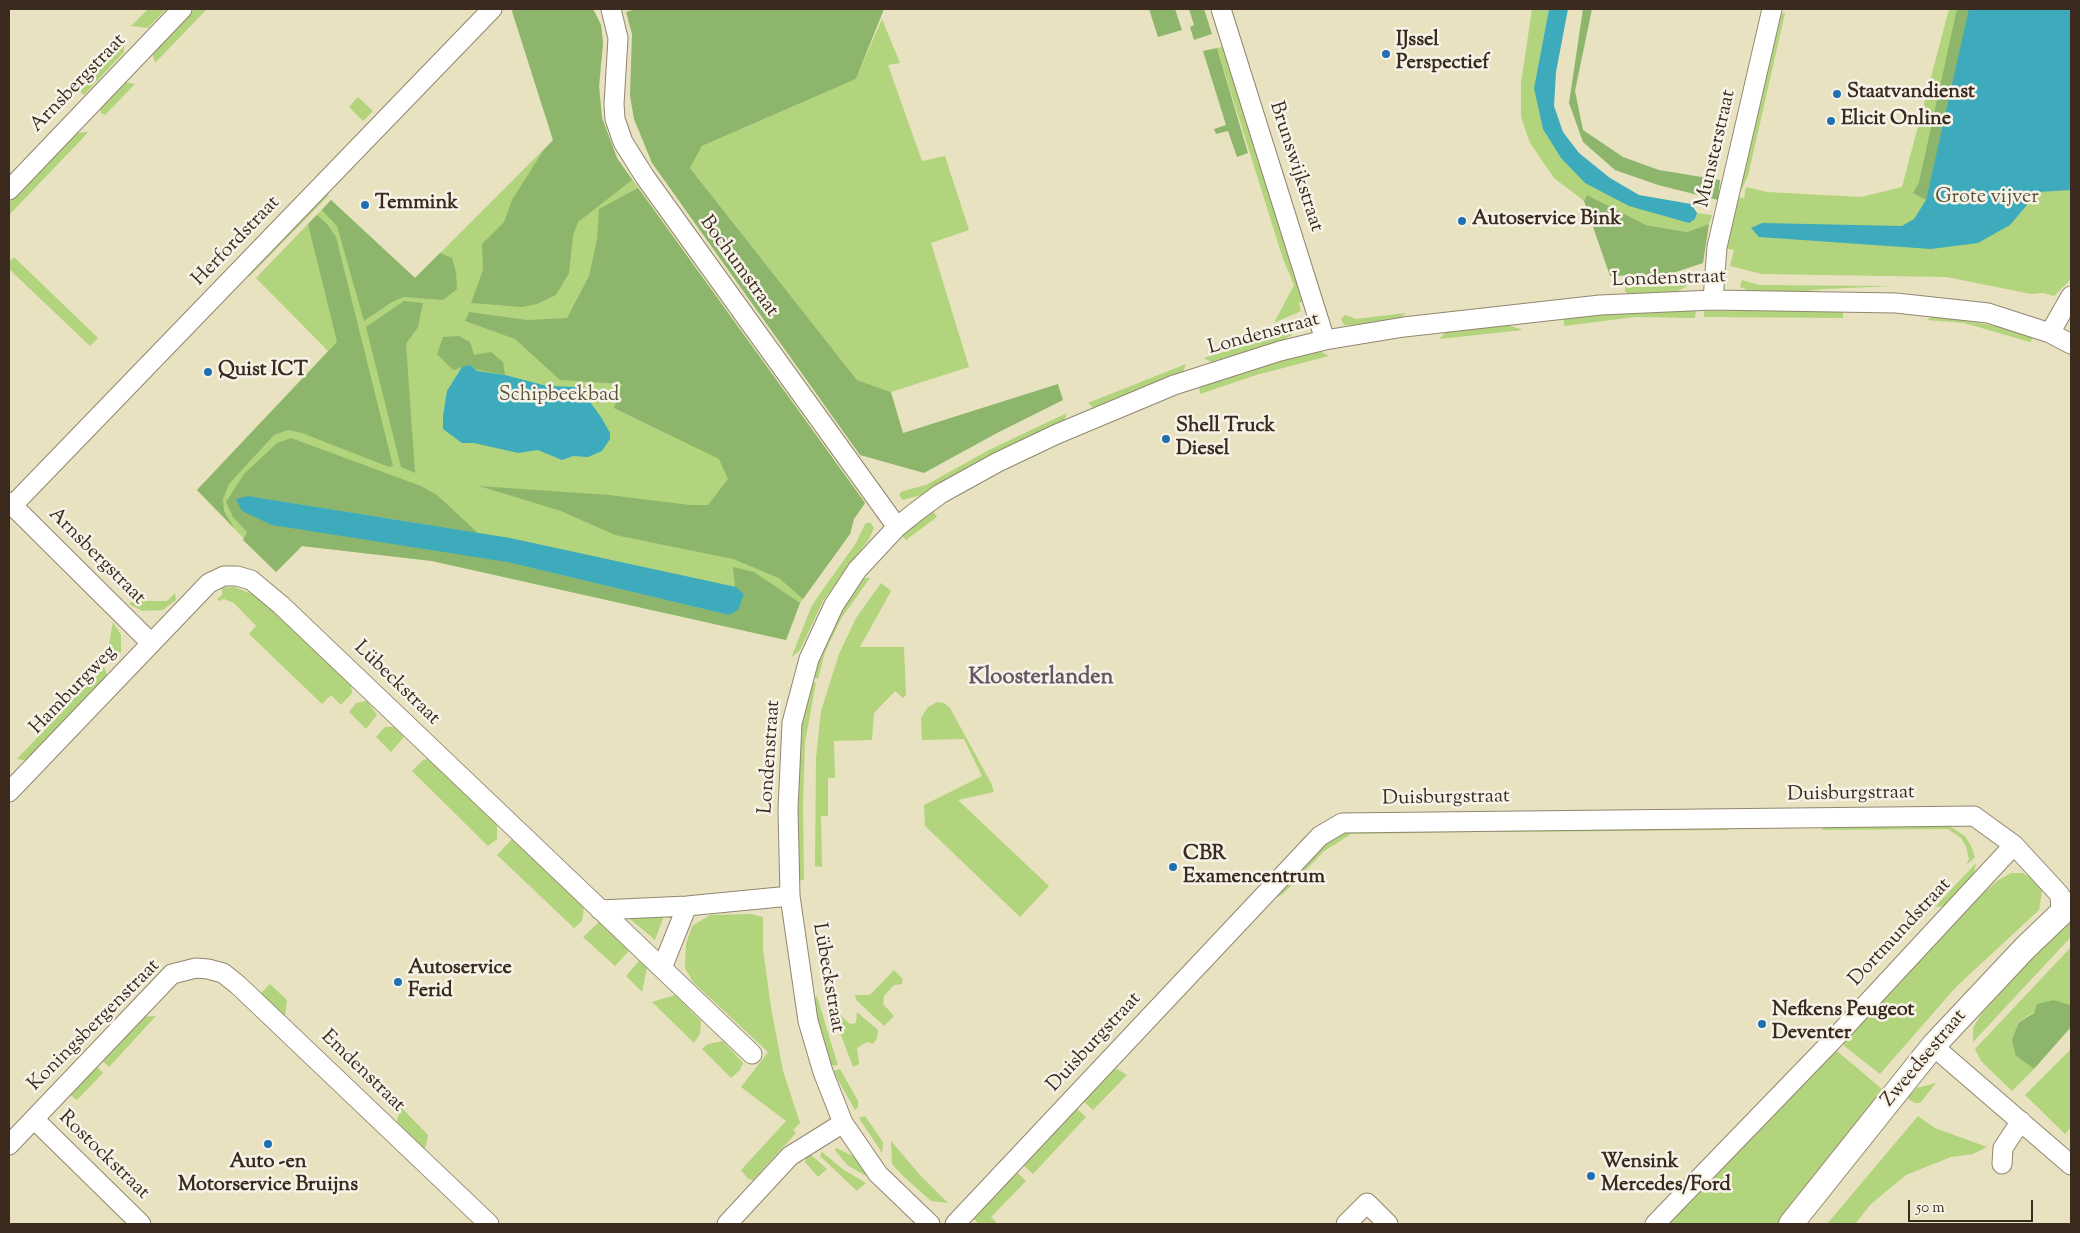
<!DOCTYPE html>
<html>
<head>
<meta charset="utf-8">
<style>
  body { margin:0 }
  #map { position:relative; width:2080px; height:1233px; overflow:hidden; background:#e8e2c0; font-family:"Sorts Mill Goudy",serif }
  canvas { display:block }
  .frame { position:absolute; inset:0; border:10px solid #3b2a1e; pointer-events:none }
  .scale { position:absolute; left:1908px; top:1200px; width:125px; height:22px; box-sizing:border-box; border:2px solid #3b2a1e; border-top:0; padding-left:6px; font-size:15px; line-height:18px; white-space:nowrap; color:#3b2a1e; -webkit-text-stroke:4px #f7f3e8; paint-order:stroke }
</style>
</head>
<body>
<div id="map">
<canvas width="2080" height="1233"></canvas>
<div class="frame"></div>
<div class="scale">50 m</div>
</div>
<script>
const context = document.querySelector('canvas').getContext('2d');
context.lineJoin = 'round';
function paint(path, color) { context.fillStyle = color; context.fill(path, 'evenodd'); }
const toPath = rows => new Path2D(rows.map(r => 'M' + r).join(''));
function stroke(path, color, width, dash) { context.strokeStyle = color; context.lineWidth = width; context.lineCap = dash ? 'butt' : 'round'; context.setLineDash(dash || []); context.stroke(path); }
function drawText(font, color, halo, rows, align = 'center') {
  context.font = font + ' "Sorts Mill Goudy",serif'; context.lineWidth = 5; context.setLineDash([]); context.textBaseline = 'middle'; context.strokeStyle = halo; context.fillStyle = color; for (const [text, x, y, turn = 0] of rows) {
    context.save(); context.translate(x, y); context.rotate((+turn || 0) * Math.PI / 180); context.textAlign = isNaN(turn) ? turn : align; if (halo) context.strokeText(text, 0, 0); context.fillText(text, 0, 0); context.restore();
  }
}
paint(toPath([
  [148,9,166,9,148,28,131,26],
  [194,9,207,9,155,63,152,52],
  [514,9,593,9,601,25,603,43,599,86,602,118,617,158,865,503,854,519,850,534,800,603,786,640,432,561,302,546,276,572,197,490,328,351,256,278,331,200,415,278,553,140,512,11],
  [1532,9,1549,9,1534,88,1585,183,1695,219,1697,213,1712,215,1709,224,1687,232,1646,225,1588,196,1584,201,1554,178,1530,143,1521,117,1521,83],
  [1949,9,2071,9,2071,279,2054,296,2043,293,2031,294,1946,277,1762,274,1730,266,1734,250,1724,248,1737,197,1744,198,1746,187,1767,192,1861,197,1902,187],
  [1785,13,1748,176,1741,191,1738,191,1780,14],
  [882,19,900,63,888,65,922,161,945,156,969,230,931,243,969,367,891,392,857,380,690,168,702,146,856,79],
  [121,37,124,42,124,52,84,95,74,86],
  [1225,46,1306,300,1299,303,1301,311,1274,323,1294,285,1283,259,1217,48],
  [124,82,135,84,105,115,101,113,100,107],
  [358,97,373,111,363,121,349,107],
  [88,132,83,138,9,215,9,202,76,133],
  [325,192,329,195,249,277,246,274],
  [14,257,98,338,90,346,9,269,9,262],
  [1742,280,1759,285,1893,286,1824,289,1789,293,1753,292,1740,287],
  [1680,281,1687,283,1686,287,1675,292,1629,295,1625,291,1625,287,1667,286],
  [1696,310,1695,318,1635,317,1564,326,1564,318,1639,311],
  [1704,311,1843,311,1843,318,1704,317],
  [1406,313,1399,319,1353,325,1344,325,1341,319,1345,315,1356,319],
  [1934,315,2006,328,2033,338,2030,342,1964,323,1927,320],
  [1507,325,1523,330,1439,339,1446,332],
  [1290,328,1293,331,1292,335,1281,341,1211,362,1204,358,1278,335],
  [1320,351,1329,356,1256,375,1200,394,1199,386,1260,366],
  [1186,364,1183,372,1094,408,1088,403],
  [1067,413,1064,421,1010,446,922,495,902,500,899,494,903,491,926,485,989,450],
  [933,511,937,517,906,540,901,534],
  [870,522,874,528,869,539,823,601,800,650,791,658,812,605,856,543,865,524],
  [862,578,870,578,842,617,825,652,818,679,811,676,842,606],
  [881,583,891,591,860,647,904,647,906,695,903,698,895,691,874,713,872,740,834,741,835,778,828,778,828,816,821,816,822,867,815,866,816,758,821,711,839,654,856,618],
  [234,587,257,596,351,685,352,693,341,705,331,695,322,704,249,634,256,626,234,603,224,599,219,601,217,599,222,595,222,588],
  [175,593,176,600,163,610,142,611,129,604,132,601,167,601],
  [113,622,121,635,121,653,108,649],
  [104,667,108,677,29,761,17,759],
  [809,681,816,683,805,742,803,804,804,880,796,881,797,737],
  [367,701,377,715,366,729,349,712,356,703],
  [937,702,944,703,950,708,991,783,994,792,958,800,1049,886,1020,917,925,826,924,805,982,776,964,739,922,740,921,718,927,708],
  [385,727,394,727,404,737,391,752,376,737],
  [428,759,497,825,497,839,488,846,412,771,423,760],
  [1946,824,1965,836,1971,846,1975,857,1966,865,1969,859,1966,846,1961,838,1948,829,1822,830,1824,825],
  [1726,825,1729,830,1501,832,1508,827],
  [1476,827,1479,832,1351,834,1323,852,1283,894,1278,897,1277,893,1331,837,1345,830],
  [512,839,584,908,582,921,574,928,497,855],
  [1976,863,1974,874,1970,880,1946,906,1935,907],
  [2011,873,2022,873,2035,879,2042,891,2039,910,1956,987,1880,1074,1844,1046,1844,1040,1977,899,1997,881],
  [751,914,763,917,763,948,771,1008,783,1071,800,1123,793,1130,796,1133,753,1180,748,1179,741,1170,786,1121,741,1087,768,1052,693,982,685,968,686,944,692,926,710,915],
  [664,916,655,940,630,919],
  [2067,921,2071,925,2071,937,1973,1042,1973,1028,1982,1013],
  [599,922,629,951,615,966,583,937],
  [2071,947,2071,1005,2054,1000,2018,1022,2016,1056,2034,1069,2012,1091,1981,1061,1975,1049],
  [639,961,647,968,642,992,626,976],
  [894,970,903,979,902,984,894,985,884,996,883,1004,894,1016,884,1026,856,1000,855,995,870,995],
  [270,984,287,1000,285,1017,260,994],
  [830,994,833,994,834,1009,850,1024,856,1023,857,1012,878,1030,877,1038,873,1044,867,1042,857,1048,859,1064,853,1067,833,1014],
  [675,995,701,1021,700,1034,694,1043,652,1002],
  [817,996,835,1056,838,1065,831,1066,822,1039,813,1002],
  [156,1016,109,1067,100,1058,141,1017],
  [723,1041,743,1063,740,1070,731,1078,702,1049,708,1044],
  [2071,1049,2071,1127,2065,1134,2025,1095],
  [1833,1051,1837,1051,1882,1089,1811,1188,1781,1224,1668,1224],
  [95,1065,103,1073,77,1100,68,1093],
  [840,1069,858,1101,858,1107,855,1110,833,1071],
  [1117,1069,1127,1075,1093,1110,1081,1099,1108,1071],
  [1936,1083,1920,1103,1915,1103,1907,1098,1917,1088],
  [1074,1106,1086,1117,1033,1174,1021,1163],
  [401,1107,428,1135,426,1146,423,1150,396,1124],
  [865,1116,883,1142,882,1153,859,1118],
  [1918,1116,1935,1128,1987,1147,1973,1154,1951,1157,1906,1175,1871,1204,1855,1224,1827,1224],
  [891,1141,920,1175,948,1203,931,1201,902,1175,892,1164],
  [836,1148,855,1157,873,1180,847,1165,835,1150],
  [822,1152,844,1170,866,1183,857,1191,820,1156],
  [810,1154,827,1169,818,1177,805,1162,807,1155],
  [1014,1169,1026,1181,991,1217,998,1224,979,1224,973,1218]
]), '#b2d47d');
paint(toPath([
  [514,9,593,9,601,25,603,43,599,86,602,118,617,158,632,180,578,222,573,236,569,273,556,295,537,304,522,307,471,303,483,270,482,244,504,222,512,200,543,151,553,140,512,11],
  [636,9,884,9,856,79,702,146,690,168,857,380,891,392,903,433,1058,384,1063,400,997,433,924,473,860,455,652,163,634,119,630,96,632,34,626,12],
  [1149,9,1175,9,1182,30,1158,37],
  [1189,9,1204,9,1212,34,1194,40,1190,27,1194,25],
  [1583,9,1592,9,1575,91,1583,130,1623,157,1659,170,1720,180,1718,200,1658,185,1615,170,1583,142,1569,103],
  [1957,9,1969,9,1969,16,1926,200,1913,193,1919,182],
  [1217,48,1248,153,1237,157,1228,131,1216,134,1214,129,1226,125,1203,51],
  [638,188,865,503,854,519,850,534,803,599,779,578,733,559,615,535,561,511,479,486,609,495,690,505,708,505,728,479,719,459,614,408,622,384,560,380,515,339,465,321,469,312,527,320,567,318,589,276,597,240,599,209],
  [1587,195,1646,225,1687,232,1709,224,1703,263,1670,274,1610,276,1584,201],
  [331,200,415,278,440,253,452,258,456,272,457,289,443,300,404,297,392,302,364,321,337,226,322,210],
  [317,215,327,224,336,237,393,466,389,467,302,433,288,430,274,435,229,484,223,499,224,511,234,528,197,490,337,342,308,224],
  [404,301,423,303,418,327,406,344,415,473,401,467,366,327],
  [459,336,470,342,474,355,491,352,503,362,505,375,462,367,454,370,451,368,437,354,443,337],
  [291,438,421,486,437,495,478,533,248,496,507,562,729,615,744,594,735,587,733,567,754,572,800,603,786,640,432,561,302,546,276,572,243,540,247,532,233,517,226,502,244,474,277,443],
  [2054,1000,2071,1005,2071,1027,2034,1069,2016,1056,2012,1040,2019,1022,2034,1013,2037,1004]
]), '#8db66c');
paint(toPath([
  [1549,9,1568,9,1556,72,1554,106,1563,132,1579,153,1610,178,1639,195,1691,204,1697,213,1695,219,1689,223,1629,206,1585,183,1561,158,1543,129,1534,88],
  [1969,9,2071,9,2071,190,2038,192,2010,225,1978,243,1931,249,1759,237,1751,228,1762,223,1902,226,1914,219,1926,200],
  [470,365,477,371,505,375,547,386,579,387,601,417,610,433,610,439,602,451,588,457,573,456,562,460,538,450,518,453,474,443,462,443,443,429,443,416,447,391,462,367],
  [248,496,510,538,736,587,744,594,738,610,729,615,507,562,272,525,242,511,236,499]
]), '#3dabbc');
const minor = toPath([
  [611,9,618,38,614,104,615,119,623,142,645,177,897,527],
  [1221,9,1325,340],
  [9,190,182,9],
  [1713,300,1717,247,1772,9],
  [2050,333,2071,296],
  [9,502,151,643],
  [12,506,492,9],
  [9,792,209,583,224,576,237,576,251,580,281,605,752,1054],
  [600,910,687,906,790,896],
  [662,968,687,906],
  [1933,1046,2071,1165],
  [34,1119,141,1224],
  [9,1145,172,974,196,968,208,969,223,973,238,985,489,1224],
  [2002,1164,2003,1148,2021,1121],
  [727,1224,790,1156,843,1123],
  [930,1224,878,1174,843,1123,823,1072,808,1021,790,896,788,809,792,723,809,659,834,605,857,570,897,527,917,511,940,494,998,462,1057,434,1174,385,1280,351,1325,340,1404,327,1600,305,1713,300,1896,303,1988,313,2050,333,2071,344],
  [955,1224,1320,836,1342,823,1974,816,2014,845,2060,895,2061,913],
  [1346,1224,1367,1203,1388,1224],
  [1655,1224,1832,1041,2014,845]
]);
const tertiary = toPath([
  [1791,1224,1933,1046,2025,948,2071,904]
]);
stroke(minor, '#92866f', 21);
stroke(tertiary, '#92866f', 26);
stroke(minor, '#fff', 19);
stroke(tertiary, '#fff', 24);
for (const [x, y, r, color] of [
  [1386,54,5,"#1f6fb2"],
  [1837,94,5,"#1f6fb2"],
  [1831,121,5,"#1f6fb2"],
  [365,205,5,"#1f6fb2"],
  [1462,221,5,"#1f6fb2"],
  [208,372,5,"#1f6fb2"],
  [1166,439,5,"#1f6fb2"],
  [1173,867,5,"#1f6fb2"],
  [398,982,5,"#1f6fb2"],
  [1762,1024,5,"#1f6fb2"],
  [268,1144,5,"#1f6fb2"],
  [1591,1176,5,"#1f6fb2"]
]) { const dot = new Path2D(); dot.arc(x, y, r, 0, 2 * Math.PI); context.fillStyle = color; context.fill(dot); stroke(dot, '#f7f3e8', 2); }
drawText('bold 20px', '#3b2a1e', '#f7f3e8', [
  ["IJssel",1396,42],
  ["Perspectief",1396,65],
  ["Staatvandienst",1847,94],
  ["Elicit Online",1841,121],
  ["Temmink",375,205],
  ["Autoservice Bink",1472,221],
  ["Quist ICT",218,372],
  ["Shell Truck",1176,428],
  ["Diesel",1176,451],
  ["CBR",1183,856],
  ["Examencentrum",1183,879],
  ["Autoservice",408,970],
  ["Ferid",408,993],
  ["Nefkens Peugeot",1772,1012],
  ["Deventer",1772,1035],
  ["Auto -en",268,1164,"center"],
  ["Motorservice Bruijns",268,1187,"center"],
  ["Wensink",1601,1164],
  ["Mercedes/Ford",1601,1187]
], 'left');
drawText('20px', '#3b2a1e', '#f7f3e8', [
  ["Arnsbergstraat",79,84,-46],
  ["Munsterstraat",1717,149,-77],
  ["Brunswijkstraat",1295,167,72],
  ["Herfordstraat",237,242,-46],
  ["Bochumstraat",738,267,54],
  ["Londenstraat",1669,280,-2],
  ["Londenstraat",1264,335,-15],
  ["Arnsbergstraat",96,557,45],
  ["Lübeckstraat",396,684,44],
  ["Hamburgweg",74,691,-46],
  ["Londenstraat",771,757,-86],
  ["Duisburgstraat",1851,795,-1],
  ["Duisburgstraat",1446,799,-1],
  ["Dortmundstraat",1901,933,-47],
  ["Lübeckstraat",827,978,80],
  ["Koningsbergenstraat",95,1026,-45],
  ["Duisburgstraat",1095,1043,-47],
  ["Zweedsestraat",1925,1059,-50],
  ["Emdenstraat",362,1072,44],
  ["Rostockstraat",103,1156,44]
]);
drawText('20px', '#595436', '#f7f3e8', [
  ["Grote vijver",1987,199],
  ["Schipbeekbad",559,397]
]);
drawText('bold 22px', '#665563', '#f7f3e8', [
  ["Kloosterlanden",1041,679]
]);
</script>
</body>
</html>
